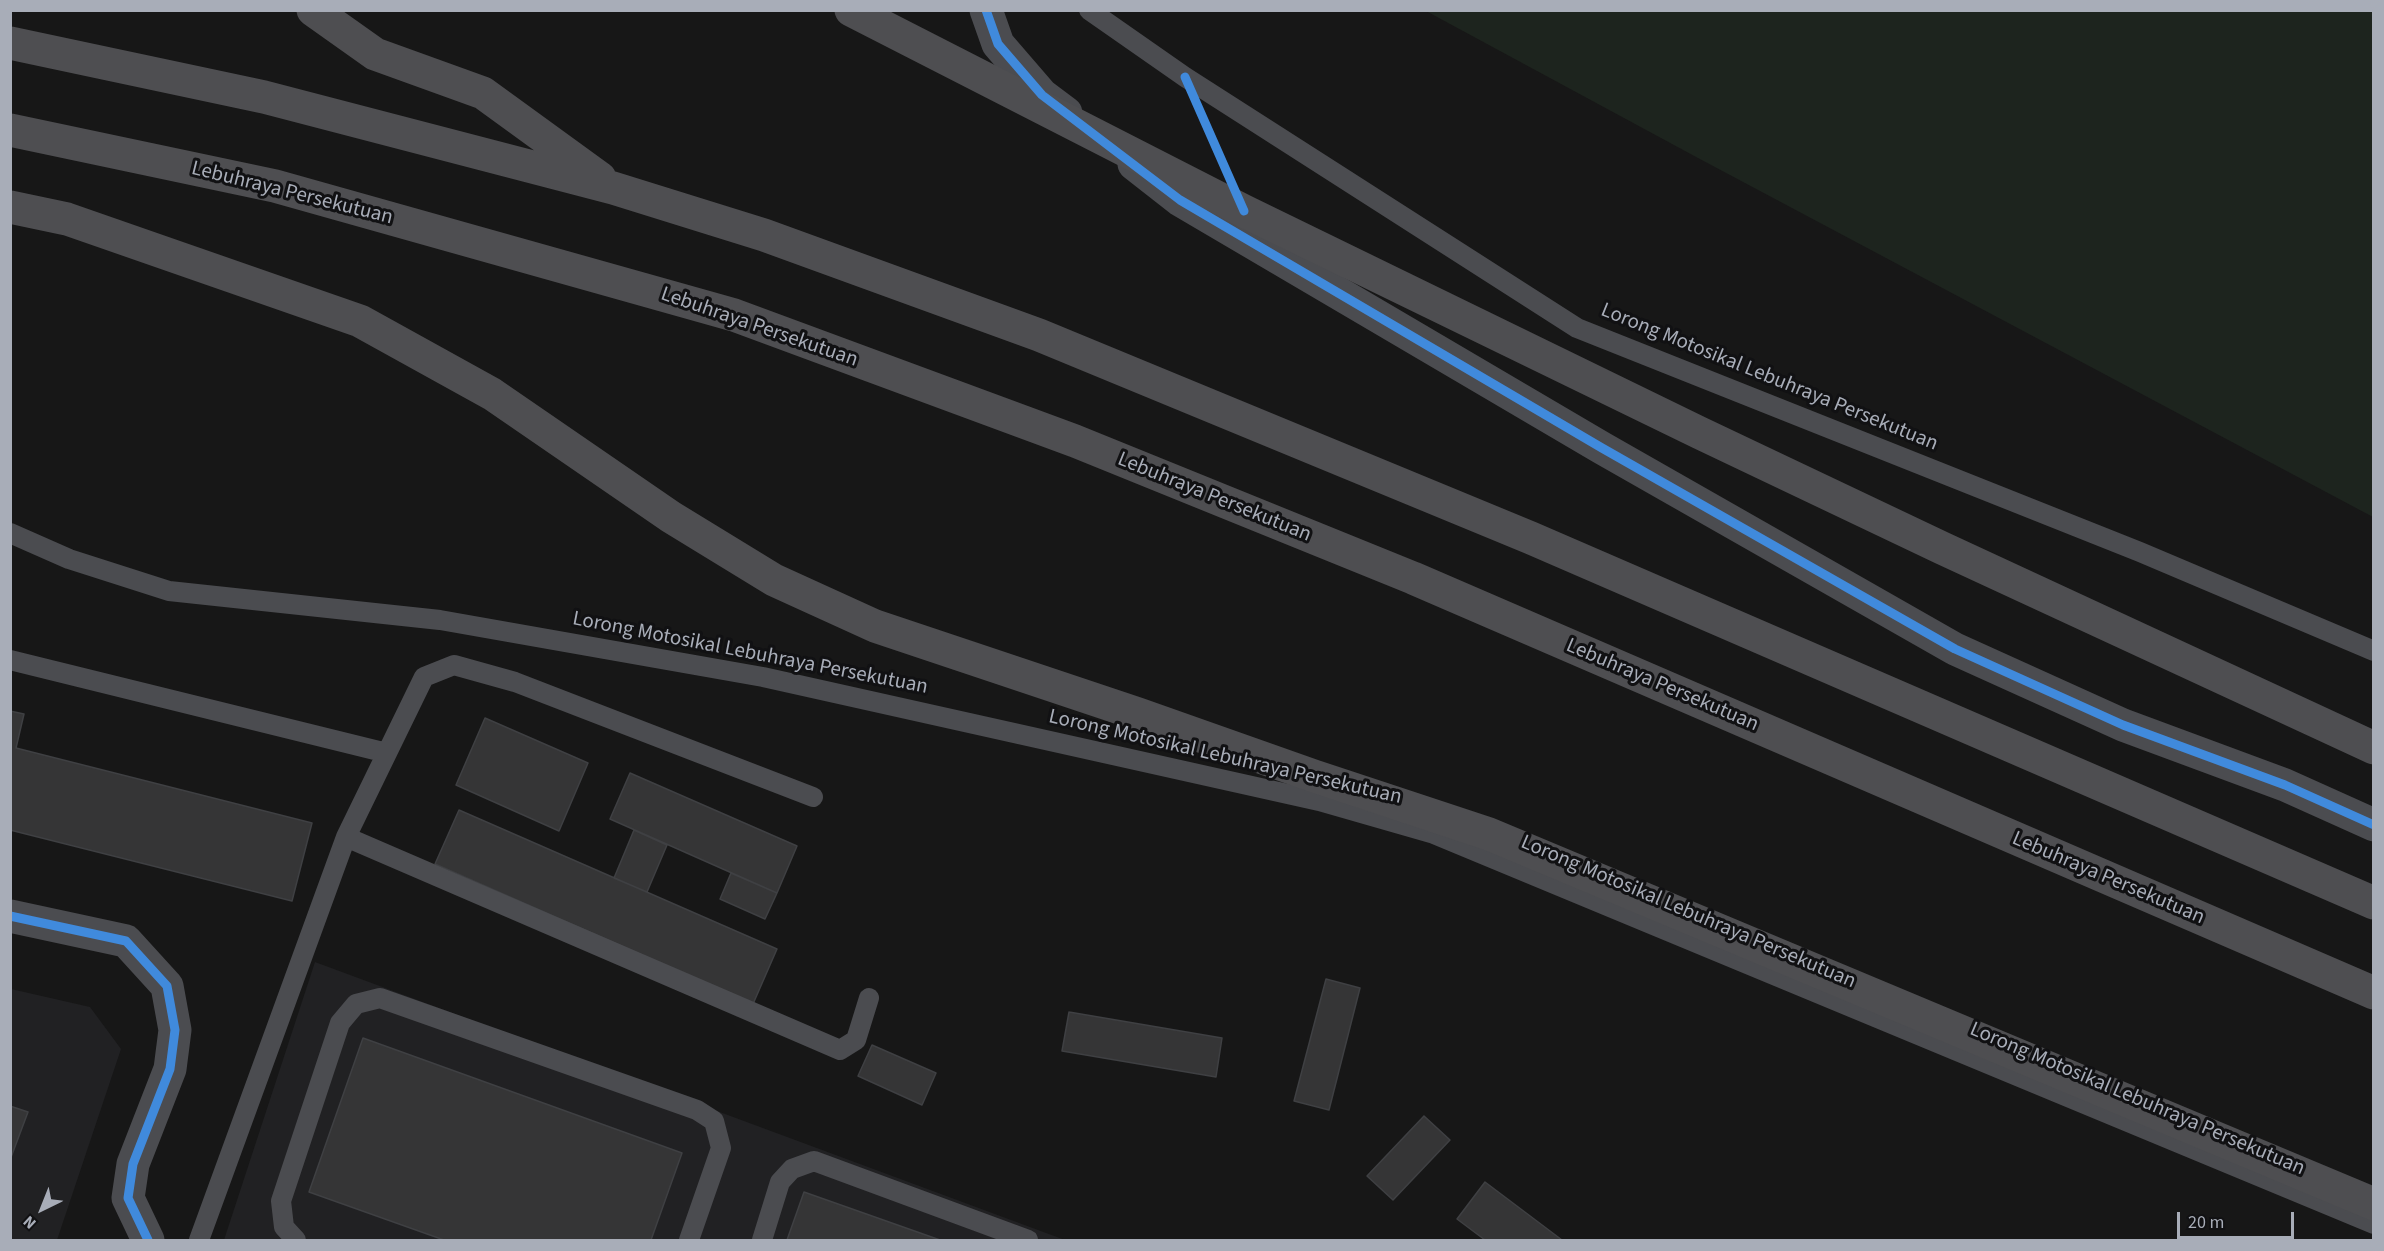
<!DOCTYPE html>
<html>
<head>
<meta charset="utf-8">
<style>
  body { margin:0 }
  #map { position:relative; width:2384px; height:1251px; overflow:hidden; background:#171717; font-family:"Source Sans 3",sans-serif }
  canvas { display:block }
  .frame { position:absolute; inset:0; border:12px solid #a8adb8; pointer-events:none }
  .north { position:absolute; left:12px; top:1179px; width:60px; height:60px; -webkit-text-stroke:4px #111113; paint-order:stroke; rotate:223deg; font-size:16px; font-weight:700; line-height:24px; text-align:center; color:#a8adb8 }
  .north::after { content:''; display:block; margin:auto; width:21px; height:27px; background:#a8adb8; clip-path:polygon(50% 0,100% 100%,50% 72%,0 100%) }
  .scale { position:absolute; left:2177px; top:1212px; width:117px; height:27px; box-sizing:border-box; border:3px solid #a8adb8; border-top:0; padding-left:8px; font-size:18px; line-height:21px; white-space:nowrap; color:#a8adb8; -webkit-text-stroke:4px #111113; paint-order:stroke }
</style>
</head>
<body>
<div id="map">
<canvas width="2384" height="1251"></canvas>
<div class="frame"></div>
<div class="north">N</div>
<div class="scale">20 m</div>
</div>
<script>
const context = document.querySelector('canvas').getContext('2d');
context.lineJoin = 'round';
function paint(path, color) { context.fillStyle = color; context.fill(path, 'evenodd'); }
const toPath = rows => new Path2D(rows.map(r => 'M' + r).join(''));
function stroke(path, color, width, dash) { context.strokeStyle = color; context.lineWidth = width; context.lineCap = dash ? 'butt' : 'round'; context.setLineDash(dash || []); context.stroke(path); }
function drawText(font, color, halo, rows, align = 'center') {
  context.font = font + ' "Source Sans 3",sans-serif'; context.lineWidth = 6; context.setLineDash([]); context.textBaseline = 'middle'; context.strokeStyle = halo; context.fillStyle = color; for (const [text, x, y, turn = 0] of rows) {
    context.save(); context.translate(x, y); context.rotate((+turn || 0) * Math.PI / 180); context.textAlign = isNaN(turn) ? turn : align; if (halo) context.strokeText(text, 0, 0); context.fillText(text, 0, 0); context.restore();
  }
}
paint(toPath([
  [315,962,1065,1240,224,1240],
  [11,989,90,1007,121,1049,57,1240,11,1240]
]), '#212123');
paint(toPath([
  [1426,11,2373,11,2373,517,1698,158]
]), '#1d241e');
const building = toPath([
  [10,711,24,714,16,748,312,823,292,901,10,830,10,711],
  [485,718,588,763,559,831,456,785,485,718],
  [630,773,797,846,777,893,610,819,630,773],
  [459,810,777,949,753,1004,435,864,459,810],
  [634,830,667,845,647,892,614,878,634,830],
  [731,873,777,893,765,919,720,899,731,873],
  [1326,979,1360,988,1329,1110,1294,1101,1326,979],
  [1069,1012,1222,1038,1216,1077,1062,1051,1069,1012],
  [363,1038,682,1153,651,1240,444,1240,309,1192,363,1038],
  [872,1045,936,1073,922,1105,858,1076,872,1045],
  [10,1106,28,1112,10,1160,10,1106],
  [1424,1116,1450,1140,1393,1200,1367,1176,1424,1116],
  [1485,1182,1562,1240,1485,1240,1457,1219,1485,1182],
  [804,1192,940,1240,787,1240,804,1192]
]);
paint(building, '#353536');
stroke(building, '#3f4043', 1.5);
stroke(toPath([
  [1089,10,1185,77,1577,328,2140,552,2374,651],
  [10,533,69,559,169,591,440,620,763,677,1319,801,1434,834,2374,1224],
  [10,660,387,753],
  [346,837,840,1050,856,1040,869,998],
  [199,1240,346,837,424,677,454,665,515,682,813,797],
  [296,1240,284,1227,281,1201,340,1023,356,1004,380,998,697,1110,714,1121,721,1148,689,1240],
  [762,1240,780,1182,792,1169,814,1161,1028,1240]
]), '#4b4c50', 20);
stroke(toPath([
  [986,10,998,44,1042,95,1066,113],
  [1134,164,1180,200,1602,448,1955,649,2123,725,2285,785,2374,825],
  [10,916,126,941,167,986,175,1030,170,1069,133,1164,128,1198,148,1240]
]), '#4b4c50', 33);
stroke(toPath([
  [313,10,375,54,483,93,600,178],
  [10,43,264,97,613,188,764,235,1039,335,1531,538,2374,903],
  [10,130,275,186,734,315,1075,441,1413,578,2374,993],
  [10,207,67,219,360,321,492,394,671,517,774,580,875,626,1138,714,1314,776,1489,834,2374,1204]
]), '#4e4e51', 33);
stroke(toPath([
  [851,10,1244,211,1700,433,1942,548,2374,748]
]), '#4e4e51', 33);
stroke(toPath([
  [986,10,998,44,1042,95,1180,200,1602,448,1955,649,2123,725,2285,785,2374,825],
  [1185,77,1244,211],
  [10,916,126,941,167,986,175,1030,170,1069,133,1164,128,1198,148,1240]
]), '#408adc', 9);
drawText('21px', '#a8adb8', '#111113', [
  ["Lebuhraya Persekutuan",292,194,14],
  ["Lebuhraya Persekutuan",759,328,19],
  ["Lorong Motosikal Lebuhraya Persekutuan",1769,378,22],
  ["Lebuhraya Persekutuan",1214,498,22],
  ["Lorong Motosikal Lebuhraya Persekutuan",750,654,11],
  ["Lebuhraya Persekutuan",1662,686,23],
  ["Lorong Motosikal Lebuhraya Persekutuan",1225,758,13],
  ["Lebuhraya Persekutuan",2108,879,23],
  ["Lorong Motosikal Lebuhraya Persekutuan",1688,913,23],
  ["Lorong Motosikal Lebuhraya Persekutuan",2137,1100,23]
]);
</script>
</body>
</html>
